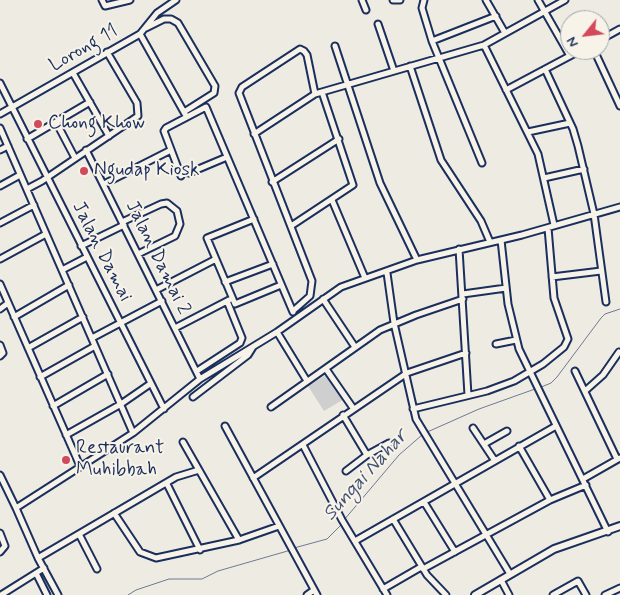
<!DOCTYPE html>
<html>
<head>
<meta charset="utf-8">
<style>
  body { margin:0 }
  #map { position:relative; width:620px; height:595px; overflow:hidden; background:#eeebe2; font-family:Mynerve,sans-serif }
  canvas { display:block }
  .north { position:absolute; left:560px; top:10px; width:50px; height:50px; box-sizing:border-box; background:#f7f3e8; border:1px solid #9fa5b1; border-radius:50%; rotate:241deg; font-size:14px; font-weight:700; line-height:20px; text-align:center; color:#1b2f5e }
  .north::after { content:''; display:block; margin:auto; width:18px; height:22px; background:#d1495b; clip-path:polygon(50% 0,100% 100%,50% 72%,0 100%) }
</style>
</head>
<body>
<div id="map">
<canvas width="620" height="595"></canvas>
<div class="north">N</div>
</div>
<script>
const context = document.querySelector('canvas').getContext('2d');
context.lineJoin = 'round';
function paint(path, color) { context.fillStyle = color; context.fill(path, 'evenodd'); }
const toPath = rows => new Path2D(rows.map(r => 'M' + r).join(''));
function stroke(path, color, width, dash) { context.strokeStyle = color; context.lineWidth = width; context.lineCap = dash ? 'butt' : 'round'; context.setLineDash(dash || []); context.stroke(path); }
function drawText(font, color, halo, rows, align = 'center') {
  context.font = font + ' Mynerve,sans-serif'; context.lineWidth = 4; context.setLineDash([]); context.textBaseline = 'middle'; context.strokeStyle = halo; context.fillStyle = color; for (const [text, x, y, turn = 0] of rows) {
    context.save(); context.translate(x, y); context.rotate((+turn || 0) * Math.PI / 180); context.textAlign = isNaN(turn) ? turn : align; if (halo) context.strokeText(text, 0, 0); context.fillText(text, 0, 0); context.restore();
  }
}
paint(toPath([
  [326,375,344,399,324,411,308,386]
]), '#cfcfcf');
stroke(toPath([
  [539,388,551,383,557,377,601,318,605,314,620,309],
  [425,433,479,409,535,389],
  [344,520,399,455,422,435],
  [294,548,327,539,342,524],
  [128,595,136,590,169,579,202,579,218,571,291,550]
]), '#6e7992', 1);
const minor = toPath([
  [102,0,105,6,130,0],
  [362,0,366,10],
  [393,0,400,0],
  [424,0,422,8,432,41,482,163],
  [486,0,505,33],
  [538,0,570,56],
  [378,24,394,71],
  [146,28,164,19,171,19,178,23,215,86,214,93,184,112],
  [140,34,185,114],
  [600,40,620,29],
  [432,41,496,16],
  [484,45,538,154,554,225],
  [335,46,380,183,417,260],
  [594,50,620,106],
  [410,66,441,160,481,221,490,242],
  [545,69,573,129,578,146,594,214,606,302],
  [73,73,109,136],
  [0,83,164,409],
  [506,90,581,50],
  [0,114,140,34,157,13,176,0],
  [56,122,75,158],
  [0,128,133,433],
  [528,132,570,123],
  [254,134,315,94,484,45,565,0],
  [27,139,90,102],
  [0,150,8,146],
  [86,150,200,379],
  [189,173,227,157],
  [181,176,164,131,166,128,206,107,293,312],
  [544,178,584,169],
  [272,182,339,139],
  [104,184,171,150],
  [0,186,20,175],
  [27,189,42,181,138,116,137,103,107,52],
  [332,200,365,278],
  [254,219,207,238,235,304,281,285],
  [122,222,161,204,167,203,177,211,180,224,175,236,138,254],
  [0,223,34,205],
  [291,226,353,185,322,92],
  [501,240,508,304,519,349,608,532],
  [81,246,124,225],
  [459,249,468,395],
  [0,259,46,234],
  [62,270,87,257],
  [387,273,394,323,416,419,510,574],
  [552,277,601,271],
  [225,282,273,264],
  [0,284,80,466],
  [156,290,216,259],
  [463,294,506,288],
  [323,299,355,347],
  [0,309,8,303],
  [293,311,310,296,312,281,239,93,242,87,300,49,304,51,307,55,315,94],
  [14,317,69,285],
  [175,328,229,300],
  [277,332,307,381],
  [92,338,162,301],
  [496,344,516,340],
  [0,345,3,353,0,356],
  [28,348,83,317],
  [326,369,353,408],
  [197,371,240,343,242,338,227,301],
  [575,371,617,459],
  [40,377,95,346],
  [585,391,603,375,619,352],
  [193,397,248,355,253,347],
  [53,406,108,374],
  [271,407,380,330,416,315,463,299],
  [413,409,487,391,514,381,543,364,564,347,568,339,554,298,548,228],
  [343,415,367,455,389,443],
  [225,426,317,595],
  [473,428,495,461],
  [66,435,121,404,150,384],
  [183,442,239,540],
  [484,444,507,431],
  [303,445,342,520,387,595],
  [519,446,550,500],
  [346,471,367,455],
  [0,475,16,508],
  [253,478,407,373,466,353],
  [583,479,620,458],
  [167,484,200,550],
  [424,502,455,552],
  [114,513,140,552,156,558,239,540,279,526],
  [393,519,427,575,446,595],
  [0,533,5,546,0,552],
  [79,534,97,569],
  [355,541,556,426],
  [38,558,176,477,199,470],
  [423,569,550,500,586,485],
  [36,573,47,595],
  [501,580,509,595],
  [383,589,421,567],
  [1,595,44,568],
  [58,595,38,558,16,508,133,433,200,379,277,332,341,287,417,260,522,235,620,207],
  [307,595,314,590],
  [553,595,578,581,586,595],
  [605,595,620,588]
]);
const major = toPath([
  [475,595,554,549,620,526]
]);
stroke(minor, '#1b2f5e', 9);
stroke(major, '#1b2f5e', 10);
stroke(minor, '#f7f3e8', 5);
stroke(major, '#f7f3e8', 6);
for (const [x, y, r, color] of [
  [38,124,5,"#d1495b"],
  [84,171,5,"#d1495b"],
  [66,460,5,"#d1495b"]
]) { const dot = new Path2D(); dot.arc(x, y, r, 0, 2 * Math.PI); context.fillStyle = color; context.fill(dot); stroke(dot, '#f7f3e8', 2); }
drawText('19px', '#1b2f5e', '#f7f3e8', [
  ["Lorong 11",84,49,-30],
  ["Jalan Damai",101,252,63],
  ["Jalan Damai 2",157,258,64]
]);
drawText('19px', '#1b2f5e', '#f7f3e8', [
  ["Chong Khow",48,124],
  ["Ngudap Kiosk",94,171],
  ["Restaurant",76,449],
  ["Muhibbah",76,471]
], 'left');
drawText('italic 20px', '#455478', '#f7f3e8', [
  ["Sungai Nahar",366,476,-48]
]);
</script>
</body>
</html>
